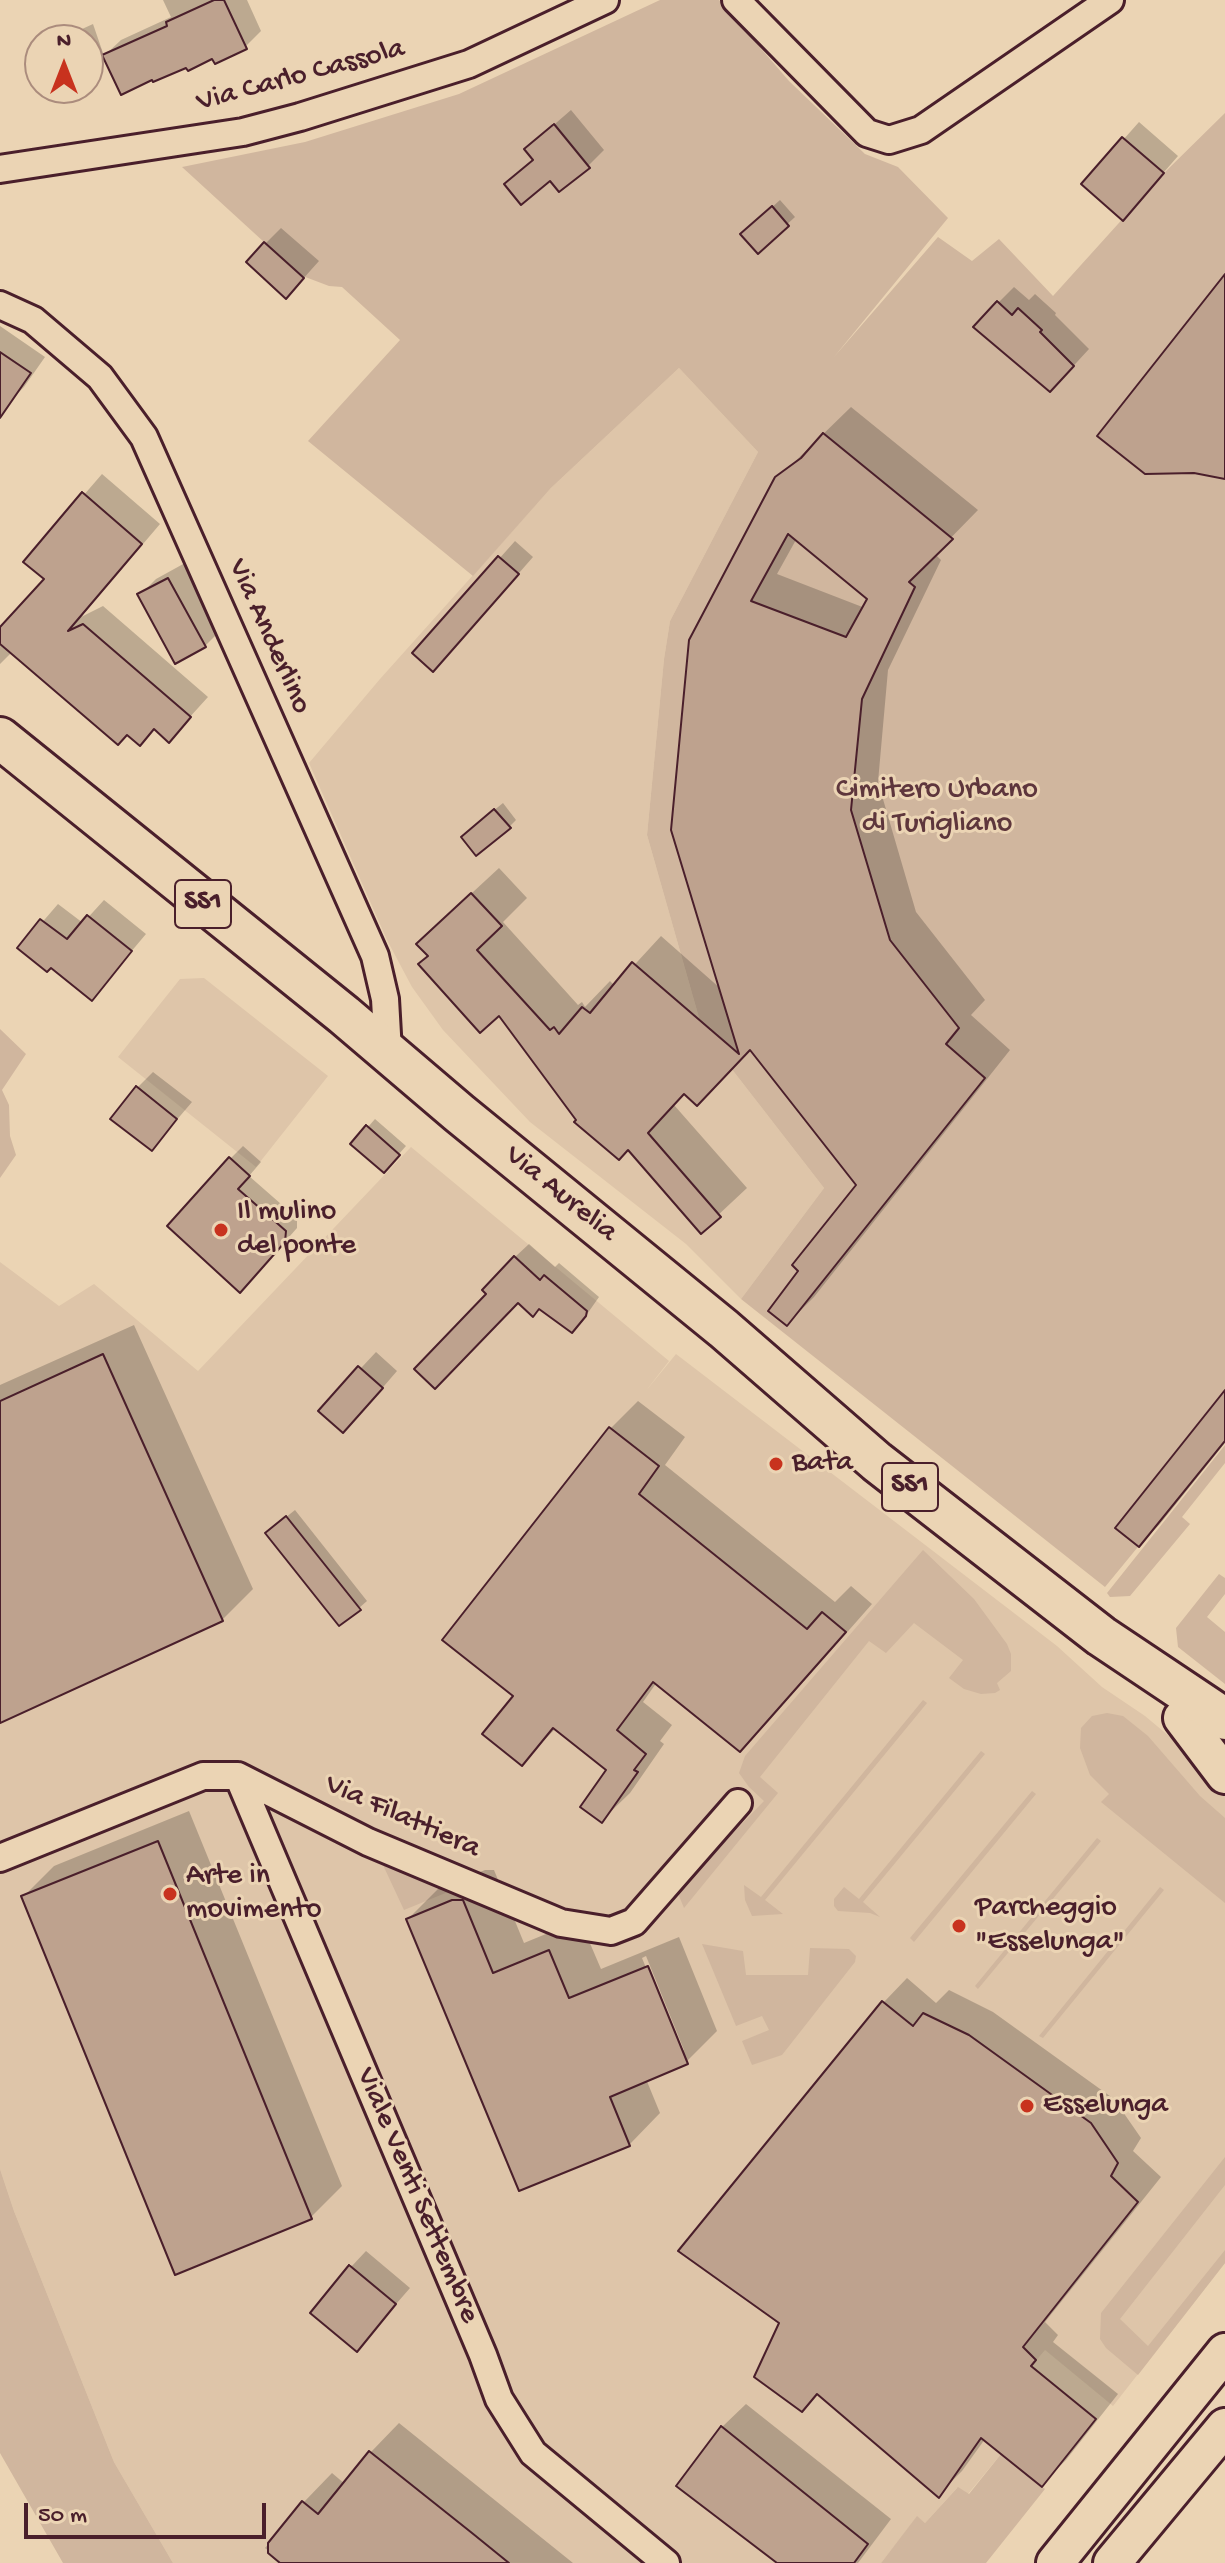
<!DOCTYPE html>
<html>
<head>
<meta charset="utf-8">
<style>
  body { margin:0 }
  #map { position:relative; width:1225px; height:2563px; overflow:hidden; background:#ebd4b4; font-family:"Gochi Hand",sans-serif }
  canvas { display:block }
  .north { position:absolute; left:24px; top:24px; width:80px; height:80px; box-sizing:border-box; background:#ebd4b4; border:2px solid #ab8c7d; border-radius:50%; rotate:0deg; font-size:22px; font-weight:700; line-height:32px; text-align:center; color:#4a1f2b }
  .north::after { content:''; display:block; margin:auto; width:28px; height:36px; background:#c8321e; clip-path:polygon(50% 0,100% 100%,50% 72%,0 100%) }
  .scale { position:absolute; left:24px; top:2503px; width:242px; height:36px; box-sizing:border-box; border:4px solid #4a1f2b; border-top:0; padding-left:10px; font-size:24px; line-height:28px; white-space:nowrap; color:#4a1f2b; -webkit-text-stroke:6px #ebd4b4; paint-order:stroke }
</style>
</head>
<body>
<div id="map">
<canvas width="1225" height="2563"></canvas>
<div class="north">N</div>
<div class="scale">50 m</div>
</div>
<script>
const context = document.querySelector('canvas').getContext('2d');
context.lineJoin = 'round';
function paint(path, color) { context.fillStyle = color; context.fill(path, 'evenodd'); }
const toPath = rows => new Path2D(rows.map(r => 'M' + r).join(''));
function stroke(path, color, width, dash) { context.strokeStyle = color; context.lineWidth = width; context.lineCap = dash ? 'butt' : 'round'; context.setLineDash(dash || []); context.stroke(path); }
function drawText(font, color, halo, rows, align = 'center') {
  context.font = font + ' "Gochi Hand",sans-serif'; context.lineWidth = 6; context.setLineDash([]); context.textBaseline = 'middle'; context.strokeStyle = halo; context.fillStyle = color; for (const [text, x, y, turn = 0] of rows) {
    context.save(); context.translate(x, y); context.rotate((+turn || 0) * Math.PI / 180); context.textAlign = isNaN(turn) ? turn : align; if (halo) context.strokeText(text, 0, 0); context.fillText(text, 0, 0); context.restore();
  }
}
paint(toPath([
  [679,368,758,452,670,621,664,659,647,835,703,1032,824,1188,741,1299,686,1244,530,1122,443,1030,412,987,387,940,309,763,380,679,551,488],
  [204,978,328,1076,256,1167,118,1057,180,979],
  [411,1147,669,1361,645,1392,676,1354,1057,1646,1102,1687,1145,1716,1187,1751,1225,1796,1225,2263,1113,2406,1045,2350,975,2433,1001,2454,968,2494,957,2488,925,2523,917,2517,881,2563,173,2563,114,2462,14,2211,0,2169,0,1262,59,1306,94,1284,198,1371]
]), '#dec5a9');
paint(toPath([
  [660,0,719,0,789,81,865,154,898,167,948,218,834,357,938,237,972,261,999,239,1053,296,1164,173,1225,113,1225,1441,1105,1587,741,1299,824,1188,703,1032,647,835,664,659,670,621,758,452,679,368,551,488,473,576,308,441,400,340,342,287,329,286,300,275,182,167,305,142,459,94],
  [0,1029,26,1054,2,1090,9,1105,10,1136,16,1155,0,1178],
  [1225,1445,1225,1463,1182,1517,1190,1524,1130,1596,1110,1597,1107,1593],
  [923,1550,974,1599,1007,1644,1011,1654,1011,1671,997,1683,1000,1690,995,1693,981,1694,964,1689,949,1678,963,1660,914,1623,886,1653,869,1641,760,1777,778,1793,684,1908,677,1891,764,1801,749,1787,739,1773,745,1756],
  [1219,1574,1225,1578,1225,1594,1207,1617,1225,1632,1225,1684,1178,1647,1176,1628],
  [923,1700,927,1703,765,1900,783,1914,752,1916,745,1900,744,1885,761,1897],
  [1107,1713,1123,1716,1148,1736,1200,1796,1225,1818,1225,1903,1101,1802,1109,1794,1090,1775,1080,1748,1081,1728,1092,1716],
  [981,1751,985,1754,863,1902,880,1917,870,1913,838,1911,834,1906,834,1899,844,1887,859,1899],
  [1032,1791,1036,1794,914,1942,910,1938],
  [1097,1838,1101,1841,978,1989,975,1986],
  [383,1865,448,1892,404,1910],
  [1160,1887,1164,1890,1043,2038,1039,2036],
  [702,1944,743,1951,746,1975,808,1975,810,1948,849,1949,856,1956,855,1962,782,2055,752,2065,742,2041,769,2030,762,2016,736,2026],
  [1225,2157,1225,2185,1120,2319,1148,2346,1225,2250,1225,2263,1138,2375,1106,2348,1100,2339,1101,2313],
  [0,2169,14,2211,114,2462,173,2563,63,2563,0,2453],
  [1001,2454,1045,2489,986,2563,881,2563,917,2516,925,2523,958,2487,969,2494]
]), '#d0b69e');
paint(toPath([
  [163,0,247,0,261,31,245,47,106,59,98,67,88,71,88,40,58,40,93,24,104,56,121,40,171,17],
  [571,110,604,150,588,166,550,178,507,184,534,159,526,149],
  [1139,122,1178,156,1138,202,1084,184],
  [780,200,795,217,758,251,750,227],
  [281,228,319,261,302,280,265,244],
  [1014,287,1029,300,1035,294,1056,313,1055,315,1089,349,1066,374,998,303],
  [0,326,45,357,24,387,8,403,0,397],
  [851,407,978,510,935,554,941,560,888,670,878,782,916,912,985,1000,971,1015,1010,1050,814,1297,787,1324,859,1185,751,1048,686,1092,674,1105,747,1188,701,1231,629,1148,578,1120,499,1013,430,956,446,917,499,868,527,898,503,922,578,1005,582,1002,585,1007,610,981,615,986,661,936,721,989,673,829,777,479],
  [797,538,870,599,865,608,777,574],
  [102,474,160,524,81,617,103,606,208,697,169,740,156,728,140,744,12,652,0,664,0,629,47,579,26,562],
  [515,541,533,557,449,653,415,653],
  [185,563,221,630,205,646,140,595,156,579],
  [503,803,516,820,509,827,471,829],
  [104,900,146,934,92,998,51,966,20,948,58,904,83,923],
  [153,1072,192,1102,152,1149,137,1088],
  [375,1119,406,1146,391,1163,368,1127],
  [243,1146,261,1162,249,1176,297,1218,297,1228,253,1278,230,1159],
  [529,1244,555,1267,559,1263,599,1297,585,1317,489,1294,515,1257],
  [134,1325,253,1589,222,1620,0,1716,0,1385],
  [376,1352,397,1371,359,1415,321,1411],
  [1225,1393,1225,1443,1160,1524,1139,1545],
  [638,1401,685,1437,665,1465,835,1602,851,1586,872,1604,768,1722,740,1750,657,1682,643,1702,672,1725,660,1741,664,1744,630,1793,602,1820,609,1770,556,1728,522,1763,516,1695,445,1640,611,1428],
  [295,1510,367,1601,359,1608,275,1526],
  [189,1811,342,2186,311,2217,23,1897,54,1866],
  [485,1870,494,1870,524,1943,580,1920,601,1969,679,1937,717,2031,686,2062,646,2079,660,2113,629,2145,408,1919,439,1888],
  [646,1956,684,2050,680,2050,642,1958],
  [907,1978,936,2003,949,1990,993,2012,1114,2099,1141,2138,1133,2151,1161,2177,1045,2322,1058,2335,1053,2342,1118,2394,1066,2460,1042,2484,985,2439,962,2471,938,2495,818,2393,802,2409,782,2323,681,2251,884,2002],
  [366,2251,410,2288,357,2349,351,2267],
  [746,2404,891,2519,858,2563,781,2563,722,2427],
  [399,2423,573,2563,283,2563,265,2548,304,2502,332,2473,345,2484,371,2452]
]), '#0003');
const building = toPath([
  [214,0,224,0,247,49,215,64,212,59,188,71,186,68,153,82,152,80,121,95,102,55,167,26,166,22,214,0],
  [554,124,590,168,559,192,550,181,521,205,504,184,533,160,524,149,554,124],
  [1122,137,1164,173,1123,221,1081,184,1122,137],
  [772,206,789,226,758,254,740,234,772,206],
  [264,242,304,278,286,299,246,262,264,242],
  [1225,274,1225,479,1194,473,1145,474,1097,436,1225,274],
  [997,301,1012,315,1018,308,1042,330,1040,332,1074,366,1050,392,973,327,997,301],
  [0,352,31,373,0,418,0,352],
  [823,433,953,539,909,582,915,587,862,699,851,810,890,940,959,1028,946,1044,985,1078,787,1326,768,1311,798,1271,792,1265,856,1185,750,1050,697,1106,684,1094,648,1133,721,1217,701,1234,628,1150,619,1160,574,1122,576,1120,499,1016,480,1033,418,964,428,956,416,944,471,893,502,926,477,950,550,1030,554,1027,559,1034,582,1007,590,1013,632,962,739,1054,671,830,689,640,775,477,801,458,823,433],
  [788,534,867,599,846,637,751,601,788,534],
  [82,492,142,544,68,631,83,624,191,717,169,743,154,729,140,746,127,735,118,745,0,644,0,627,44,579,23,562,82,492],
  [498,556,519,574,433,672,412,653,498,556],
  [168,578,206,647,175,664,137,594,168,578],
  [494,809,511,828,476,856,461,837,494,809],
  [87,915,132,951,92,1001,51,968,47,972,17,948,40,919,67,939,87,915],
  [136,1086,177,1119,152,1151,110,1119,136,1086],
  [366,1125,400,1155,384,1173,350,1144,366,1125],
  [229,1157,250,1176,238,1189,286,1231,285,1242,240,1293,167,1226,229,1157],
  [514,1256,540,1280,544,1275,587,1311,586,1316,572,1333,539,1309,533,1317,518,1303,435,1389,414,1369,486,1294,482,1290,514,1256],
  [103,1354,223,1621,0,1723,0,1401,103,1354],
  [358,1366,383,1388,343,1433,318,1411,358,1366],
  [1225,1390,1225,1441,1139,1547,1115,1528,1225,1390],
  [609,1427,659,1466,639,1494,807,1629,822,1612,846,1632,740,1752,653,1682,617,1730,646,1754,634,1770,638,1772,602,1823,580,1807,606,1770,553,1728,522,1766,482,1734,513,1696,442,1640,609,1427],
  [286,1516,361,1610,339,1626,265,1533,286,1516],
  [158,1841,312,2219,175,2275,21,1896,158,1841],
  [452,1900,463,1900,493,1973,549,1950,569,1998,648,1966,688,2064,610,2097,630,2146,519,2191,406,1919,452,1900],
  [882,2001,913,2026,923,2013,969,2035,1091,2123,1118,2163,1111,2176,1138,2202,1023,2347,1036,2360,1031,2366,1096,2419,1042,2487,981,2438,939,2498,817,2394,802,2412,754,2377,779,2323,678,2251,882,2001],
  [349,2265,396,2304,357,2352,310,2313,349,2265],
  [721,2426,868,2544,854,2563,777,2563,676,2486,721,2426],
  [369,2451,472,2533,509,2563,280,2563,268,2553,268,2543,302,2501,318,2514,369,2451]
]);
paint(building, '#bea28e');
stroke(building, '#4a1f2b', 2);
const minor = toPath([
  [736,0,867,133,889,140,921,130,1110,0],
  [0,169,243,132,300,117,469,64,605,0],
  [0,305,33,320,100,377,144,437,375,956,385,999,388,1052],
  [238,1776,483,2355,499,2399,533,2453,666,2563],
  [0,1858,203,1776,238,1776,368,1842,561,1923,611,1931,634,1922,738,1803]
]);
const secondary = toPath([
  [1182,1718,1225,1775],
  [1055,2563,1225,2352],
  [1112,2563,1225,2427]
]);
const primary = toPath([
  [0,738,344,1015,459,1113,724,1329,877,1462,1101,1636,1225,1719]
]);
stroke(minor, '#4a1f2b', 32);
stroke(secondary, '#4a1f2b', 42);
stroke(primary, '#4a1f2b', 46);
stroke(minor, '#ebd4b4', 26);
stroke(secondary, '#ebd4b4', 36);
stroke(primary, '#ebd4b4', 40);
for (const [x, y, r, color] of [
  [221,1230,8,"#c8321e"],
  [776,1464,8,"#c8321e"],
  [170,1894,8,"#c8321e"],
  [959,1926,8,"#c8321e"],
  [1027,2106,8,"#c8321e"]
]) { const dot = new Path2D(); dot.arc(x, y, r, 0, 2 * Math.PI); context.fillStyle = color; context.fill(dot); stroke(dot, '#ebd4b4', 3); }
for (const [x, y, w] of [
  [203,904,56],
  [910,1487,56]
]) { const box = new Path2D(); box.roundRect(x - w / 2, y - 24, w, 48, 6); context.fillStyle = '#ebd4b4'; context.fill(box); stroke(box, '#4a1f2b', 2); }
drawText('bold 28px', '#4a1f2b', null, [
  ["SS1",203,904],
  ["SS1",910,1487]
]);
drawText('30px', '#4a1f2b', '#ebd4b4', [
  ["Via Carlo Cassola",301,77,-15],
  ["Via Anderlino",268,637,66],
  ["Via Aurelia",560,1195,39],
  ["Via Filattiera",402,1818,24],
  ["Viale Venti Settembre",416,2196,67]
]);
drawText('30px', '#5e363c', '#ebd4b4', [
  ["Cimitero Urbano",937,791],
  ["di Turigliano",937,825]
]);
drawText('30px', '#4a1f2b', '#ebd4b4', [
  ["Il mulino",237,1213],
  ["del ponte",237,1247],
  ["Bata",792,1464],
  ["Arte in",186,1877],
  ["movimento",186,1911],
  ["Parcheggio",975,1909],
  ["\"Esselunga\"",975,1943],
  ["Esselunga",1043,2106]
], 'left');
</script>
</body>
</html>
